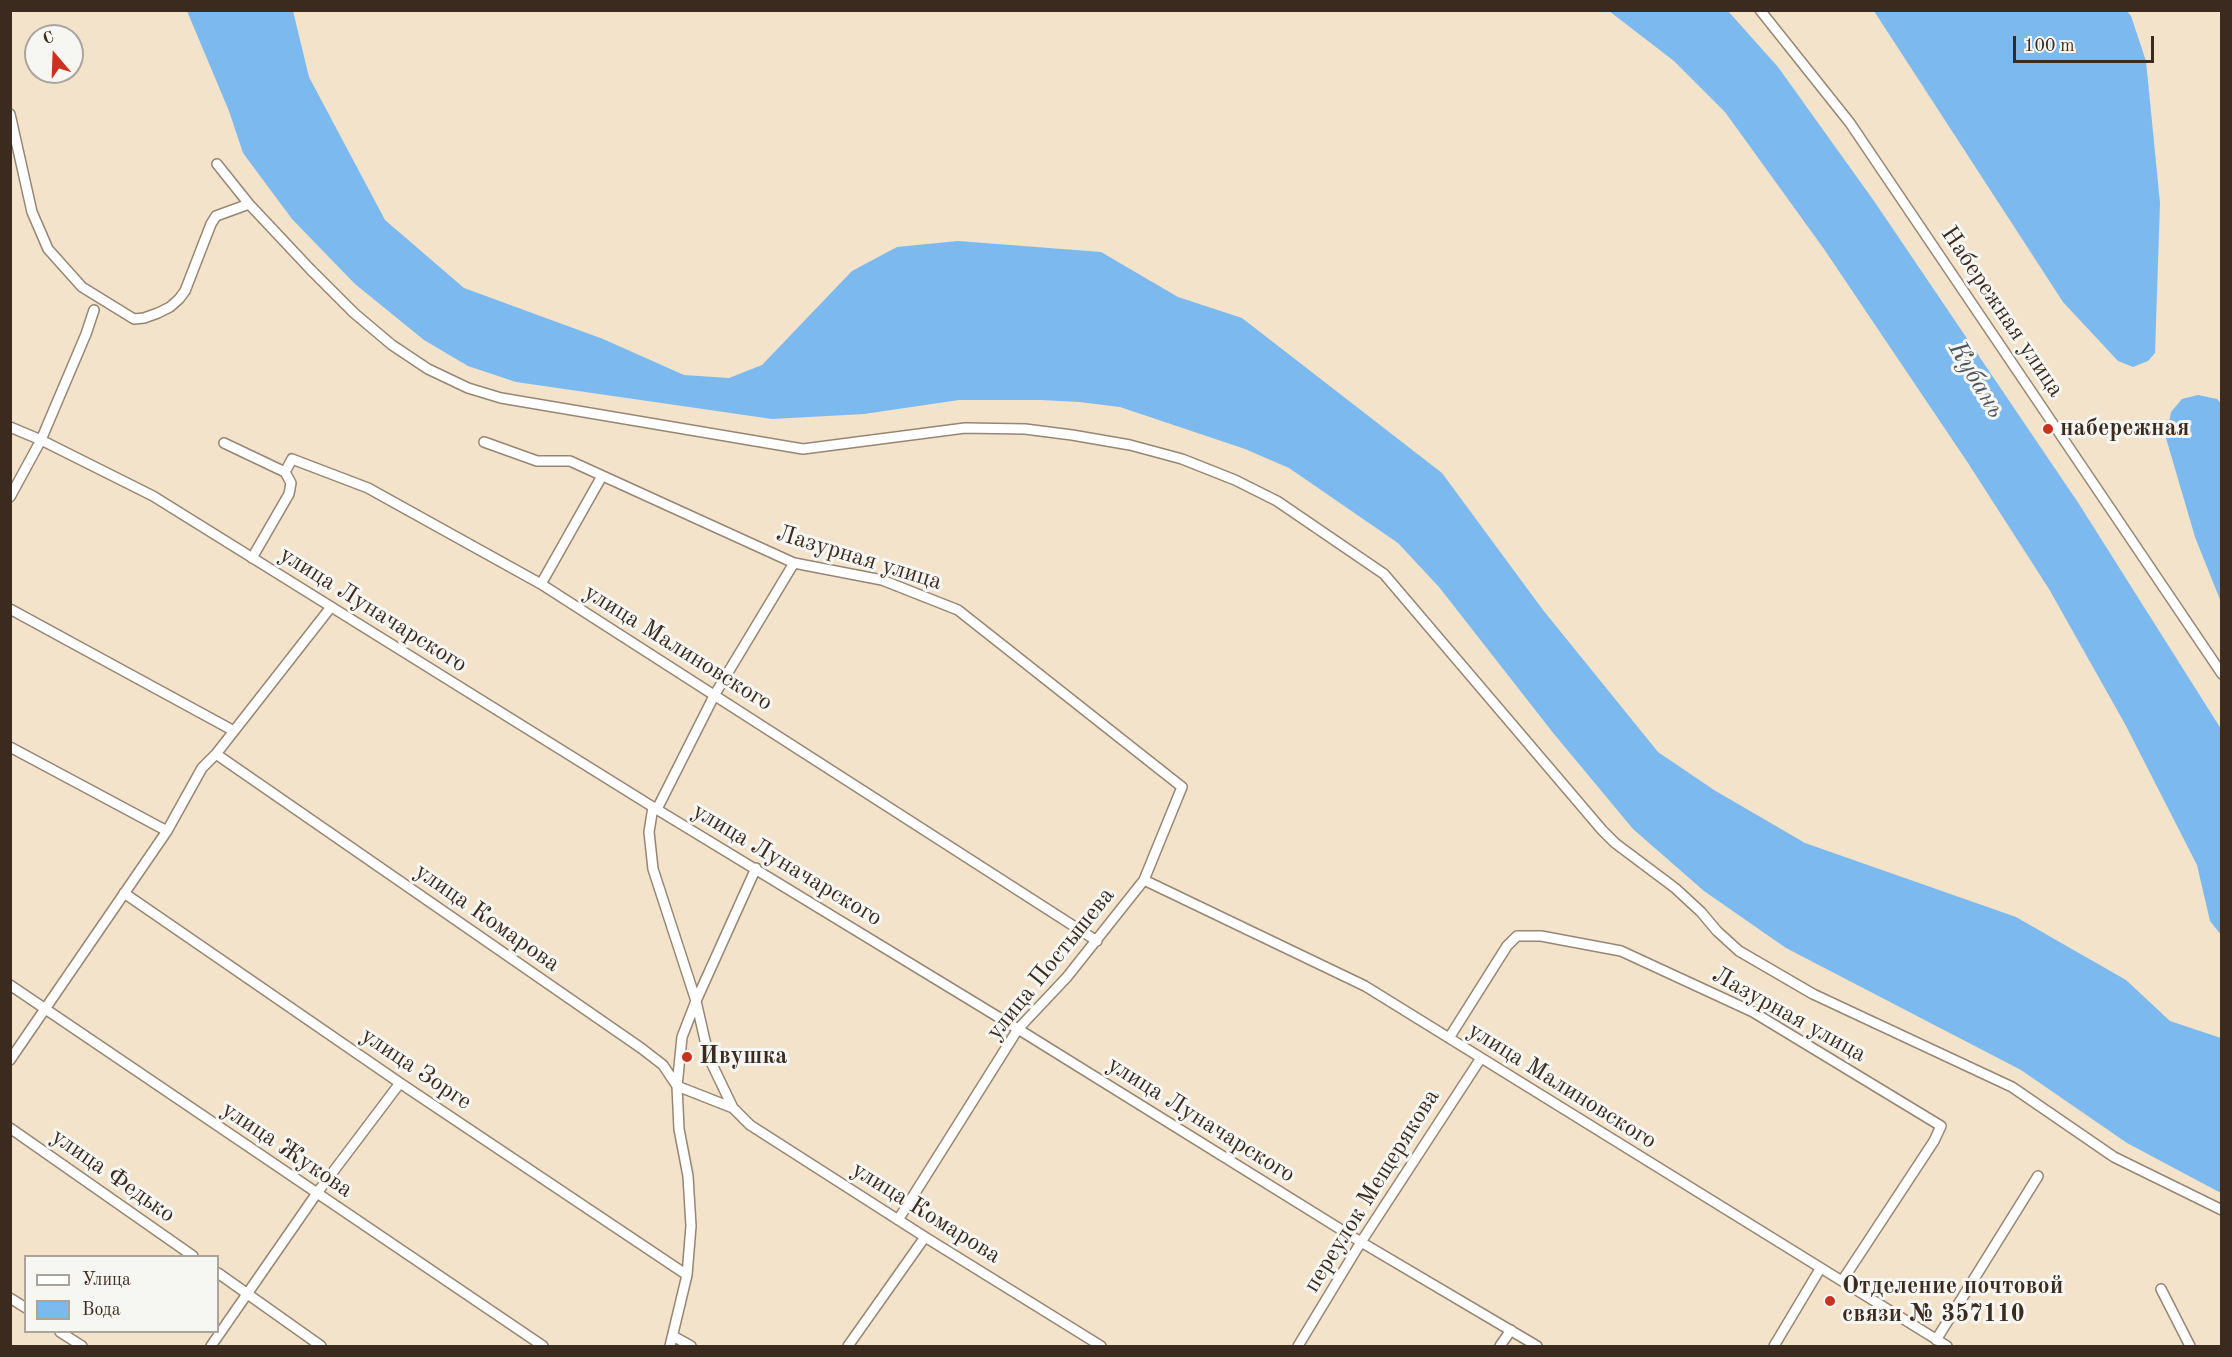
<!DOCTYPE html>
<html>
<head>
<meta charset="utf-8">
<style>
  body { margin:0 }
  #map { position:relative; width:2232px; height:1357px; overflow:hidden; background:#f2e3ca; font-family:"Old Standard TT",serif }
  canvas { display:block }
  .frame { position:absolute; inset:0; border:12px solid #3b2a1e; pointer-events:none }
  .legend { position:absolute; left:24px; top:1255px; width:195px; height:78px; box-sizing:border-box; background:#f6f6f2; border:2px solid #aba49d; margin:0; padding:8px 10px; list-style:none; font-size:18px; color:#3b2a1e }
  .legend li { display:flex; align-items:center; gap:12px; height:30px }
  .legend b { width:30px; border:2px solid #aba49d }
  .north { position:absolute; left:24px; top:24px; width:60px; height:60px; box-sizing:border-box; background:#f6f6f2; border:2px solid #aba49d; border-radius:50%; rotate:341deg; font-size:16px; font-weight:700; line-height:24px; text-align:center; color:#3b2a1e }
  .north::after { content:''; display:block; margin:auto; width:21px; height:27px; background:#c8321e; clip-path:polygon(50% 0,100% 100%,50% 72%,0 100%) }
  .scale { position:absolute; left:2013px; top:36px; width:141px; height:27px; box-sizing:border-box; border:3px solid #3b2a1e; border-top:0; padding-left:8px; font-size:18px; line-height:21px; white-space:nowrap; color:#3b2a1e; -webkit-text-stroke:4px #f6f6f2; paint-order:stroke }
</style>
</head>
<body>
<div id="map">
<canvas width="2232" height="1357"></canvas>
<div class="frame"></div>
<ul class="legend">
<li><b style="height:8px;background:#fff"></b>Улица</li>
<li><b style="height:16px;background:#7cb9ef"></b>Вода</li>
</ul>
<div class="north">С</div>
<div class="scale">100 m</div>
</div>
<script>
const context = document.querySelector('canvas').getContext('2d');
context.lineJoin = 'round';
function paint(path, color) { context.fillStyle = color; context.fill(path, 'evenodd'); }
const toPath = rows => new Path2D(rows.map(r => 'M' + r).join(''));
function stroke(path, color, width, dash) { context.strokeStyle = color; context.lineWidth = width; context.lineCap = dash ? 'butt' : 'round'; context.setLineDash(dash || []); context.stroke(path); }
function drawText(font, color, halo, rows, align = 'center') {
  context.font = font + ' "Old Standard TT",serif'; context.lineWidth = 6; context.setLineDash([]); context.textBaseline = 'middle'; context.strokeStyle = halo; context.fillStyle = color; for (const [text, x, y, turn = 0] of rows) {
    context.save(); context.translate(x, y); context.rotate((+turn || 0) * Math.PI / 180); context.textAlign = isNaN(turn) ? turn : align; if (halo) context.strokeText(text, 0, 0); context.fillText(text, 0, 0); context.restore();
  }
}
paint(toPath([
  [187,11,293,11,309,77,385,220,464,288,603,339,684,375,729,378,762,365,852,271,897,247,958,241,1101,252,1178,297,1242,318,1442,473,1543,610,1658,752,1714,790,1805,843,2016,917,2126,980,2170,1021,2221,1038,2221,1193,2127,1143,2021,1070,1786,948,1704,891,1633,829,1554,734,1439,587,1398,543,1289,468,1245,449,1120,407,1079,402,1041,400,959,400,864,414,772,419,516,382,468,366,424,340,355,284,292,219,243,153,229,111],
  [1609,11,1728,11,1778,67,1874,201,2079,504,2221,729,2221,935,2210,921,2197,865,2125,724,2049,589,1968,463,1824,249,1725,112,1674,61],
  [1874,11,2127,11,2131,16,2146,61,2160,203,2155,353,2148,361,2133,367,2118,361,2063,302],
  [2198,395,2217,399,2221,403,2221,602,2195,537,2166,438,2171,412,2182,399]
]), '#7cb9ef');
const minor = toPath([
  [1760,10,1850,123,2222,674],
  [10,114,32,212,48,249,82,287,134,319,144,318,158,313,170,307,179,299,185,291,211,224,216,216,249,204],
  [217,164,249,204,311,270,354,313,392,345,428,369,468,388,501,398,803,449,965,428,1025,429,1072,435,1130,445,1182,459,1235,480,1277,501,1384,574,1602,830,1615,843,1675,888,1701,912,1717,931,1739,951,1813,994,2012,1087,2114,1157,2222,1210],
  [10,427,41,440,153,496,653,807,1018,1029,1361,1242,1537,1346],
  [484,442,537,461,570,461,794,563,882,580,958,610,1182,787,1144,880,1067,977,1018,1029,898,1220],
  [224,443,285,472,292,459,368,488,541,584,1097,941],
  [10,497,41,440,86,334,94,310],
  [252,558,289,494,291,483,285,472],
  [541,584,602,476],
  [10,609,234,731],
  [10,747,167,831],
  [216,754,641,1048,663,1065,677,1086,733,1108],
  [653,807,649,832,653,869,696,1001,709,1058,733,1108,750,1125,925,1237,1101,1346],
  [657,809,715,694,794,563],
  [1144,880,1365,986,1947,1346],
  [124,893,400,1083,687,1275],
  [10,985,543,1346],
  [1449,1038,1507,946,1517,936,1541,936,1621,951,1753,1012,1941,1126,1934,1141,1842,1281],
  [10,1060,167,831,202,768,216,754,331,607],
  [10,1128,193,1256],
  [218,1273,321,1346],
  [2161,1289,2190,1346],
  [10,1298,26,1308],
  [60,1332,82,1346],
  [673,1336,691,1346],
  [1936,1340,2038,1176],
  [211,1346,317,1193,400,1083],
  [670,1346,687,1275,691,1226,688,1176,679,1129,677,1086,682,1037,696,1001,756,868],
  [848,1346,925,1237],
  [1298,1346,1361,1242,1481,1058],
  [1500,1346,1511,1330],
  [1774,1346,1820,1269]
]);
stroke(minor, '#968674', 12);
stroke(minor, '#fff', 9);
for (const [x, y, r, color] of [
  [2048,429,6,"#c8321e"],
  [687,1057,6,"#c8321e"],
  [1830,1301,6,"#c8321e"]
]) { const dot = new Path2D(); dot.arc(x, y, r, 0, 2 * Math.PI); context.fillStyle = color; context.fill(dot); stroke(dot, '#f6f6f2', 2); }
drawText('24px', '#3b2a1e', '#f6f6f2', [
  ["Набережная улица",2002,312,56],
  ["Лазурная улица",859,558,17],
  ["улица Луначарского",373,610,32],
  ["улица Малиновского",678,648,32],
  ["улица Луначарского",787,865,31],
  ["улица Комарова",487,918,35],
  ["улица Постышева",1051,964,-51],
  ["Лазурная улица",1789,1015,29],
  ["улица Зорге",416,1069,34],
  ["улица Малиновского",1562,1086,32],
  ["улица Луначарского",1201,1120,32],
  ["улица Жукова",287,1150,34],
  ["улица Федько",113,1176,35],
  ["переулок Мещерякова",1372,1191,-58],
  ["улица Комарова",926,1213,32]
]);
drawText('bold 24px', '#3b2a1e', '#f6f6f2', [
  ["набережная",2060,429],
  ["Ивушка",699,1057],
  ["Отделение почтовой",1842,1287],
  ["связи № 357110",1842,1315]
], 'left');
drawText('italic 26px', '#4e555d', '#f6f6f2', [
  ["Кубань",1976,380,59]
]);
</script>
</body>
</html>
